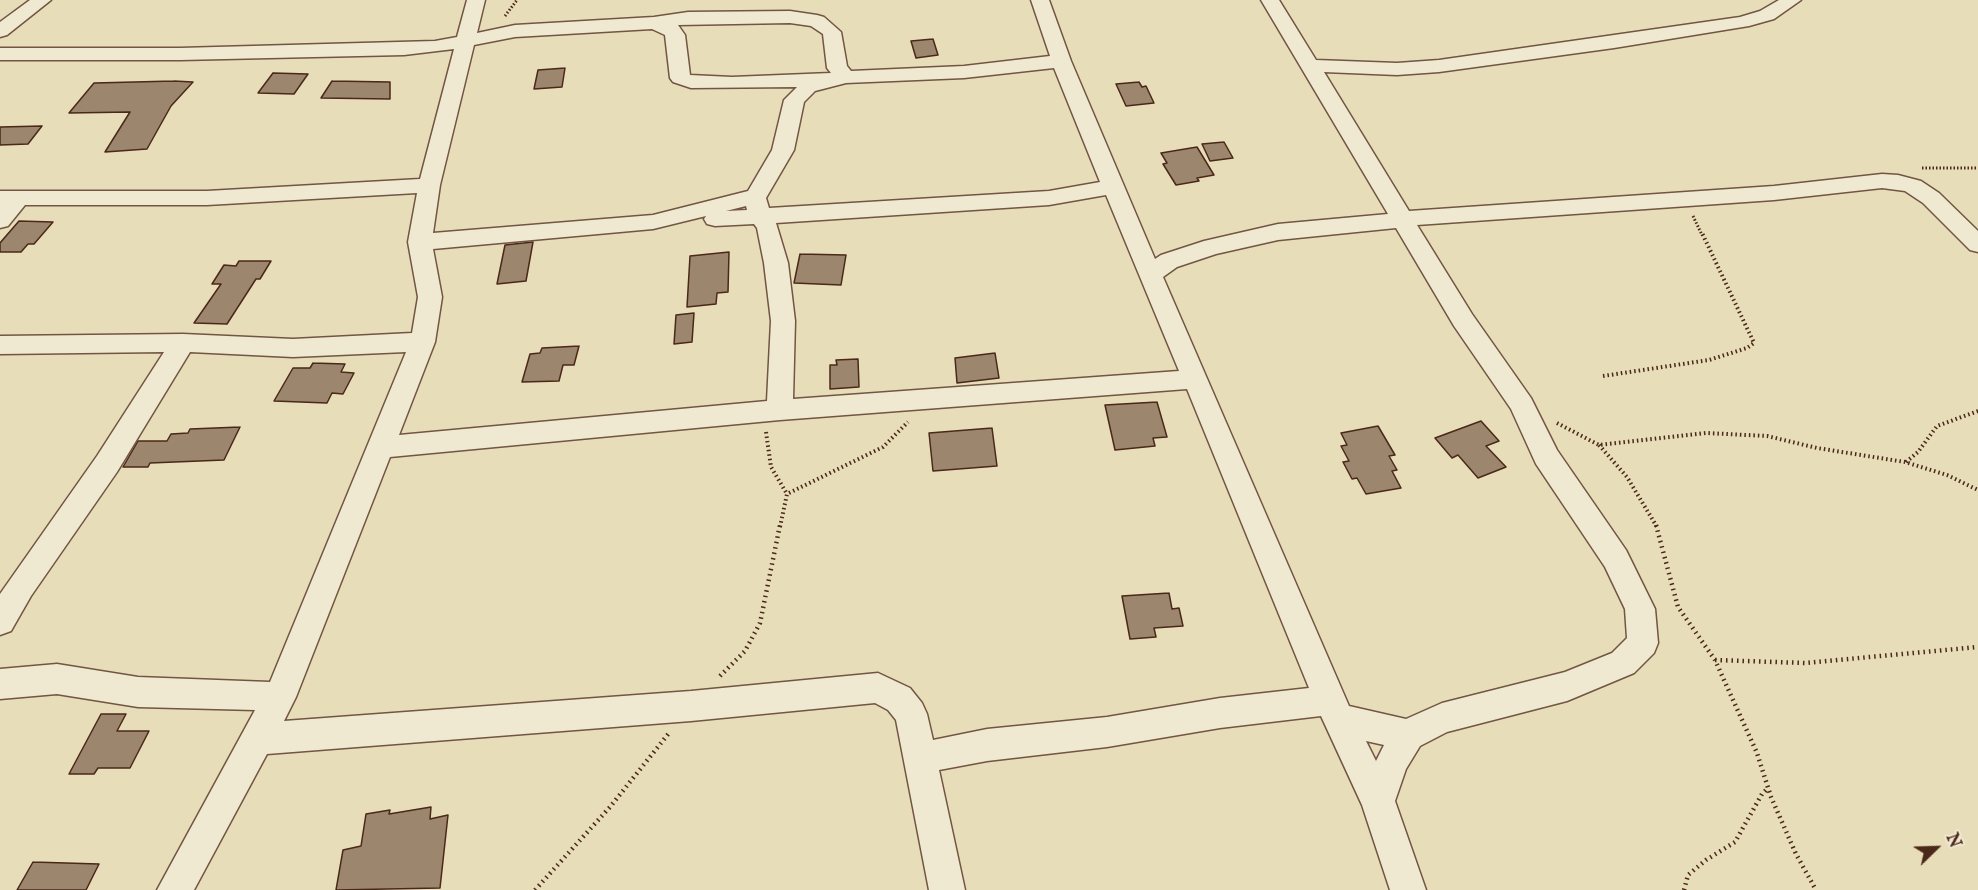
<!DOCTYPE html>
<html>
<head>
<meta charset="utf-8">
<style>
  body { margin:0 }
  #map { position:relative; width:1978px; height:890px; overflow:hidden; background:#e8ddb9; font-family:"IM FELL English",serif }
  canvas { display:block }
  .north { position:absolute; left:1906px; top:818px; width:60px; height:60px; -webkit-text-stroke:4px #f0e9d2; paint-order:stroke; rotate:67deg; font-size:16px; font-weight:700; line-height:24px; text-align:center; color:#4a281a }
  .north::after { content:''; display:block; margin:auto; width:21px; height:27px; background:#4a281a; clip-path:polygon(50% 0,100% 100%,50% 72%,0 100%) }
</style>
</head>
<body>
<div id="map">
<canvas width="1978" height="890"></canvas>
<div class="north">N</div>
</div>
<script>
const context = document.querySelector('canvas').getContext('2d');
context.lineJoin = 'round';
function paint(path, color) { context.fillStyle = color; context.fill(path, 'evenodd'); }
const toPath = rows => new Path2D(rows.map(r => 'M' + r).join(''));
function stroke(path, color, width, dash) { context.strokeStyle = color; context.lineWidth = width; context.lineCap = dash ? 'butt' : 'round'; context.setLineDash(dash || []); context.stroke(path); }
const building = toPath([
  [933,39,938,55,916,58,911,41,933,39],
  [565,68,562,87,534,89,538,70,565,68],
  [273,73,308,74,294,94,258,93,273,73],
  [174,81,193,82,171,106,147,149,105,152,130,112,69,113,94,83,174,81],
  [332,81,390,82,390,99,321,98,332,81],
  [1139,82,1142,87,1146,86,1154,103,1126,106,1116,84,1139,82],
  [42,126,28,144,0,145,0,127,42,126],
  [1224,142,1233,158,1210,161,1202,144,1224,142],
  [1197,147,1214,175,1197,178,1199,181,1176,185,1163,164,1167,163,1161,153,1197,147],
  [19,221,53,222,34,244,28,244,21,252,0,252,0,243,19,221],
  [533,242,526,281,497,284,505,245,533,242],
  [729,252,728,292,717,293,716,304,687,307,690,256,729,252],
  [800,254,846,255,841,285,794,283,800,254],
  [239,261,271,261,260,279,256,279,227,324,194,323,221,284,212,284,224,265,236,266,239,261],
  [694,313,692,342,674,344,676,315,694,313],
  [579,346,574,365,563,365,559,381,522,382,530,354,540,353,542,348,579,346],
  [995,353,999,378,957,383,955,358,995,353],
  [858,359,859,387,830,389,830,365,837,365,836,360,858,359],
  [313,363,345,364,341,372,354,373,343,394,332,393,327,403,274,401,293,368,310,368,313,363],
  [1157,402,1167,437,1153,438,1155,446,1115,450,1105,405,1157,402],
  [1481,421,1499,441,1486,446,1506,467,1478,478,1458,455,1452,458,1435,438,1481,421],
  [1378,426,1395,455,1389,456,1397,470,1392,471,1401,488,1366,494,1357,478,1352,479,1343,462,1349,461,1341,446,1347,445,1341,433,1378,426],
  [240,427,224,460,150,463,148,467,123,467,138,441,167,441,171,434,188,433,190,429,240,427],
  [992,428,997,466,933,471,929,433,992,428],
  [1169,593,1172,609,1179,608,1183,626,1154,628,1156,637,1130,639,1122,596,1169,593],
  [101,714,126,714,117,731,149,731,130,768,98,768,94,774,69,774,101,714],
  [431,807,430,819,448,815,440,888,336,890,343,850,361,846,366,814,390,810,389,814,431,807],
  [33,862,99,864,86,890,17,890,33,862]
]);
paint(building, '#9c866d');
stroke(building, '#4a281a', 1.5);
const minor = toPath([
  [30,0,51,0,7,35,0,37,0,22,30,0],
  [467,0,485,0,477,33,515,25,654,17,688,12,790,11,817,15,824,17,841,32,847,66,851,71,964,66,1050,56,1031,0,1049,0,1071,61,1155,259,1161,255,1204,241,1278,224,1388,214,1261,0,1279,0,1316,60,1397,63,1439,60,1740,17,1760,11,1779,0,1801,0,1774,19,1749,26,1614,48,1439,72,1397,75,1324,72,1409,211,1774,186,1882,174,1898,175,1921,181,1939,193,1978,231,1978,252,1970,250,1923,203,1905,191,1882,188,1774,200,1417,225,1472,314,1531,398,1557,450,1626,550,1655,609,1658,643,1654,653,1634,673,1567,701,1447,732,1420,746,1406,769,1395,801,1426,890,1390,890,1362,805,1321,716,1220,728,1107,747,987,761,939,770,965,890,929,890,896,720,888,710,875,703,691,721,267,754,194,890,157,890,255,710,138,707,57,694,0,699,0,669,57,664,138,677,270,682,406,352,293,357,190,352,117,472,31,596,11,631,0,635,0,594,97,456,164,352,0,354,0,336,183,334,293,339,412,333,418,297,408,242,417,193,207,205,25,205,8,226,0,228,0,191,207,191,420,179,454,49,404,55,180,60,0,60,0,48,180,48,435,41,457,37,467,0],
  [790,23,811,26,823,34,827,68,831,73,732,77,690,75,685,35,678,25,790,23],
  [652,29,665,35,670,78,673,82,691,88,797,87,784,100,772,150,748,191,653,215,433,233,440,185,474,45,515,37,652,29],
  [1054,68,1100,182,1049,191,769,208,766,198,794,150,804,102,815,91,846,83,964,78,1054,68],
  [1106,195,1179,371,793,399,795,321,788,263,776,223,1049,205,1106,195],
  [746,206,747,210,726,211,746,206],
  [706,216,704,219,707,224,715,226,754,224,757,228,764,263,771,321,767,401,399,435,435,342,442,297,433,249,653,229,706,216],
  [1396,228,1454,326,1511,409,1536,464,1605,567,1625,609,1627,638,1612,653,1565,672,1442,703,1406,719,1349,706,1163,277,1177,267,1216,254,1278,240,1396,228],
  [1187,389,1309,688,1220,698,1107,717,987,729,933,740,927,714,922,703,910,688,878,673,691,691,284,721,296,697,390,457,780,420,1187,389],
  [1366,741,1384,745,1376,761,1366,741]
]);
stroke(minor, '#725542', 3);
stroke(toPath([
  [505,16,517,0],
  [1922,168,1978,168],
  [1693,216,1702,235]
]), '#4a281a', 3, [1.5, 2]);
stroke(toPath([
  [1603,376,1709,360,1747,348,1754,343,1702,233],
  [1557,423,1599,445,1706,433,1767,436,1817,448,1905,462,1947,475,1978,490],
  [766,432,771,467,787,494],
  [1599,445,1627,477,1657,527],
  [1906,462,1918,452,1937,426,1978,411],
  [780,527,787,494,883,447,908,422]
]), '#4a281a', 4, [1.5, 3]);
stroke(toPath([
  [1656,525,1678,607,1715,660,1757,753,1771,797,1796,854,1816,890],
  [1715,660,1805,663,1978,647],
  [720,676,745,651,760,623,780,525],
  [535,890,610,807,669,733],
  [1684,890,1688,875,1706,860,1735,842,1762,794,1768,788]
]), '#4a281a', 4.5, [1.5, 4]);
paint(minor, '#f0e9d2');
</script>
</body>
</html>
